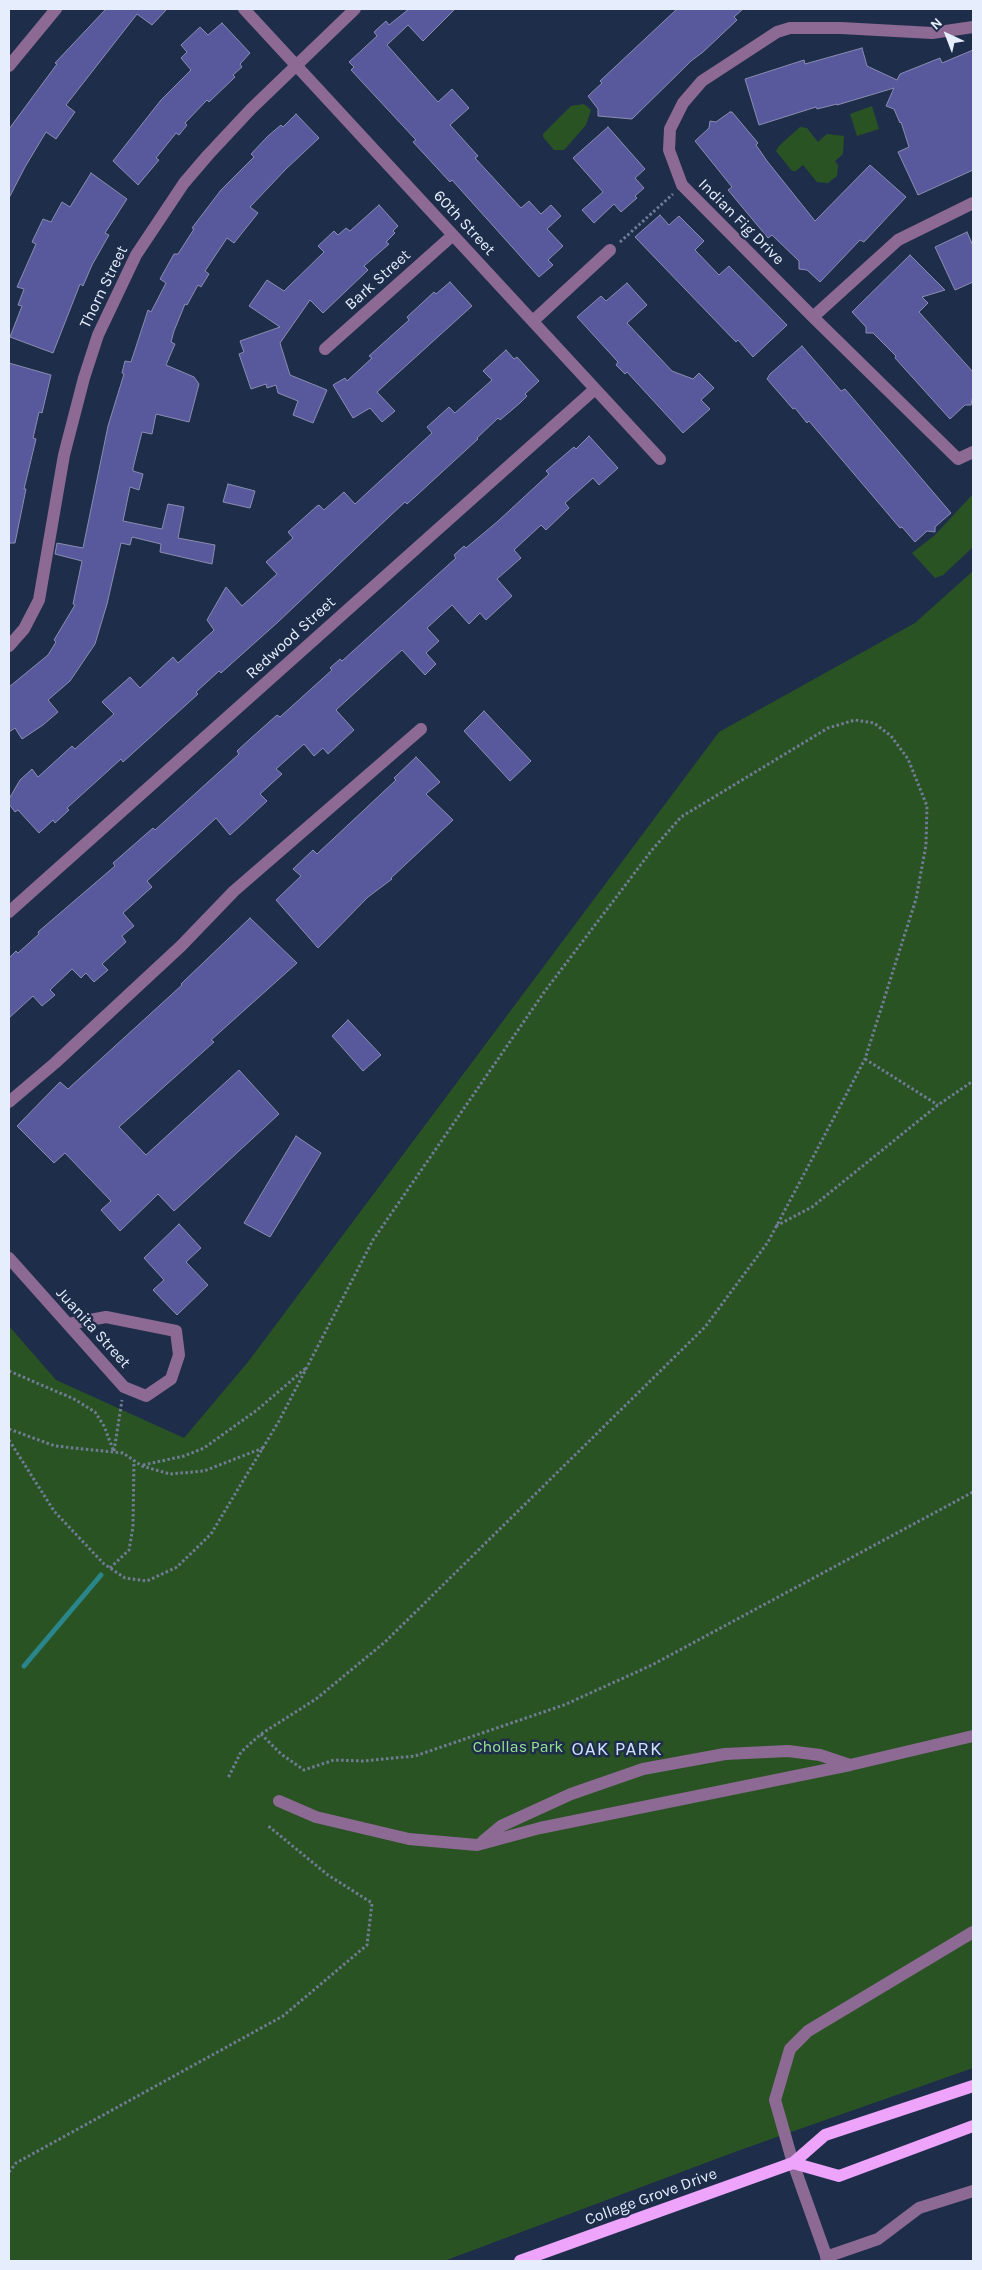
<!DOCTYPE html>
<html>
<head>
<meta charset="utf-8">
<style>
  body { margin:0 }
  #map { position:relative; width:982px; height:2270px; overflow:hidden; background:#1e2e4a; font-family:Karla,sans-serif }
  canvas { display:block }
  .frame { position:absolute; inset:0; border:10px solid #e6eefd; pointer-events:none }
  .north { position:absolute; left:922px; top:10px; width:50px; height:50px; -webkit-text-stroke:4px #1e2e4a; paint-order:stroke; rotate:317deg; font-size:14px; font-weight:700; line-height:20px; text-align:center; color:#e6eefd }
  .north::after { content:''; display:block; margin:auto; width:18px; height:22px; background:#e6eefd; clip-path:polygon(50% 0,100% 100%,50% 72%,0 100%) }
</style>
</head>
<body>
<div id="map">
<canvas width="982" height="2270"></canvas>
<div class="frame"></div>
<div class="north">N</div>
</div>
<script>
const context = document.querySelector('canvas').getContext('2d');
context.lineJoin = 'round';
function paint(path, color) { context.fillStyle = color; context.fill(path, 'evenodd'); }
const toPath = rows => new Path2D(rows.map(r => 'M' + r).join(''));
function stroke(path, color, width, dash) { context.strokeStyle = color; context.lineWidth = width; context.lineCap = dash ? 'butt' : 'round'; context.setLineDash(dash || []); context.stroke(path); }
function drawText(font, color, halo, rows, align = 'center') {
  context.font = font + ' Karla,sans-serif'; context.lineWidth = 5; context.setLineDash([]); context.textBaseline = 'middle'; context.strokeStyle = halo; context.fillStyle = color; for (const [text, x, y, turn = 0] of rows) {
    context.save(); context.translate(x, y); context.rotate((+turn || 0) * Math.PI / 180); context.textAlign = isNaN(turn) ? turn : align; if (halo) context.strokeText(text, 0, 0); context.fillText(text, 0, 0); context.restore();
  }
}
paint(toPath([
  [584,104,591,110,586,125,564,150,554,150,543,137,543,134,571,106],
  [872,106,879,129,857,136,850,114],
  [800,127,807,128,818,142,827,134,844,136,843,154,835,161,838,165,837,176,828,183,817,182,803,165,796,171,792,171,776,151,779,146],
  [973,494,973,547,943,575,935,578,912,553,935,535],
  [973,571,973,2068,740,2150,444,2261,9,2261,9,1326,56,1380,184,1438,248,1362,719,732,915,623]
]), '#2a5324');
stroke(toPath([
  [24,1666,101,1575]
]), '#2b868c', 5);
const building = toPath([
  [106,9,167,9,152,25,137,14,66,105,75,112,56,139,46,132,25,167,9,198,9,129,57,64,55,63,106,9],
  [409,9,455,9,423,41,408,25,387,45,438,102,452,89,469,108,450,125,478,156,475,158,521,208,529,201,541,214,551,205,561,216,547,229,563,246,548,260,553,265,539,277,452,180,450,182,413,142,416,140,351,70,354,67,349,62,377,36,374,32,386,21,389,25,409,9],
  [677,9,743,9,734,17,737,20,703,52,691,61,632,119,598,116,598,109,588,96,602,83,600,81,677,9],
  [222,23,250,53,240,64,242,67,233,75,235,77,209,102,207,100,185,123,187,125,179,135,176,133,156,158,159,160,138,185,113,161,161,100,191,70,181,58,187,52,181,45,200,27,208,35,222,23],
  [862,48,867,66,897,80,900,74,940,58,942,63,973,50,973,170,918,195,898,152,909,147,901,122,900,123,894,109,886,106,894,88,837,105,837,104,817,109,816,107,759,125,745,79,804,60,805,64,862,48],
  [730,112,732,112,758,143,756,145,767,161,815,221,870,165,906,197,864,242,860,240,820,282,807,270,799,269,799,261,772,235,768,238,728,190,732,187,695,141,709,128,710,121,716,122,730,112],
  [296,114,319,138,286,169,250,207,258,213,234,243,227,238,205,271,209,274,201,287,198,285,187,305,185,304,174,331,171,342,175,344,166,365,194,377,199,384,189,422,156,414,152,434,142,432,133,468,133,471,143,474,139,490,130,487,123,521,162,529,168,504,184,507,178,538,215,545,212,564,160,552,161,544,132,537,130,545,121,543,107,604,95,644,70,681,48,700,58,712,43,725,22,739,15,728,9,732,9,687,48,655,56,642,54,640,75,605,73,604,82,561,55,554,57,543,83,548,108,426,124,374,122,373,125,361,131,362,148,310,151,312,166,283,160,279,174,254,178,254,194,229,192,228,221,190,254,157,251,154,268,136,281,125,283,127,296,114],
  [608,127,645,169,635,178,644,188,635,196,637,198,621,212,614,204,594,223,582,210,603,192,573,158,608,127],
  [91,173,127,199,105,233,109,235,92,265,83,286,80,284,53,353,10,337,22,306,18,305,24,289,17,287,36,244,32,242,43,219,51,222,62,202,70,207,91,173],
  [379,205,398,226,393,231,395,233,386,242,389,244,364,266,368,270,323,313,310,300,280,343,290,375,327,390,313,423,293,415,298,401,278,393,276,385,267,388,266,384,251,389,239,354,244,352,240,341,280,327,249,306,267,280,284,291,324,252,318,246,334,231,338,235,346,228,350,231,379,205],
  [660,215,669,225,679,216,704,241,695,250,719,275,729,266,787,325,753,357,738,340,736,342,635,237,660,215],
  [967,232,973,246,973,282,955,290,935,247,967,232],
  [910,255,945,290,922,297,928,303,919,312,973,372,973,395,971,405,965,405,950,419,895,358,896,356,873,333,866,333,866,327,852,312,910,255],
  [450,282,472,306,377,392,395,411,382,422,370,408,353,418,333,385,345,378,347,381,372,358,369,356,409,320,407,317,434,292,436,294,450,282],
  [627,283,647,305,627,323,672,371,693,379,699,373,714,388,701,400,710,409,683,433,627,372,625,374,616,365,618,362,577,317,601,296,606,301,627,283],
  [802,346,841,391,845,389,951,513,935,527,935,532,927,531,915,542,902,527,900,528,809,421,807,423,795,408,793,409,767,379,770,374,802,346],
  [506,350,514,359,517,357,539,381,525,394,527,396,520,403,500,420,498,418,477,438,478,439,417,495,407,504,405,502,375,530,278,622,221,673,219,671,196,692,198,694,123,762,121,759,67,808,69,810,55,823,53,820,39,833,18,810,15,812,9,804,9,799,20,780,32,769,38,777,72,746,75,749,114,714,102,702,130,677,140,688,173,657,178,663,212,632,214,630,207,620,226,587,242,606,277,574,266,562,293,538,288,532,317,506,319,505,324,510,344,492,355,504,432,433,427,427,449,407,455,413,492,380,483,371,506,350],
  [9,363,51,375,42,413,39,412,33,438,36,439,24,489,26,489,15,543,9,543,9,363],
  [589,436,618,468,599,485,593,478,565,503,569,508,546,530,541,525,514,550,521,558,497,579,512,596,486,620,480,613,469,624,452,605,427,628,439,641,426,653,436,664,425,675,402,650,336,710,354,730,328,754,323,748,314,756,304,744,276,769,282,774,260,794,267,801,240,826,230,835,216,818,147,881,152,887,123,913,134,926,122,936,126,942,102,964,108,970,94,982,86,973,81,978,72,969,50,990,55,995,42,1006,33,996,9,1018,9,958,16,951,18,953,39,934,38,932,115,866,113,863,153,828,155,830,239,754,237,751,250,739,277,715,280,717,311,689,332,670,330,668,340,659,342,661,456,558,454,555,464,546,466,548,497,522,549,474,546,471,554,464,574,447,576,449,589,436],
  [228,484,255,491,250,508,223,502,228,484],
  [484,711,531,761,510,781,464,731,484,711],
  [416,757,440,782,426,794,453,820,391,878,392,879,368,897,318,948,276,900,301,876,293,869,313,850,317,854,396,780,394,778,416,757],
  [250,918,297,963,211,1040,214,1042,119,1127,146,1155,239,1070,279,1114,174,1211,158,1194,120,1231,101,1210,111,1201,65,1153,54,1163,17,1126,60,1082,68,1089,182,985,181,984,250,918],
  [348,1020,381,1055,363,1071,332,1036,348,1020],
  [296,1136,321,1153,270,1237,244,1223,296,1136],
  [179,1224,201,1248,186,1262,208,1285,177,1315,153,1290,164,1280,144,1258,179,1224]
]);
paint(building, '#58599c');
stroke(building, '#8a8db2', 1);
stroke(toPath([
  [620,242,673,194],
  [865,1059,938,1105],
  [776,1226,812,1207,938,1105,973,1081],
  [9,1371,74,1399,95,1412,104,1426,114,1452],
  [9,1429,55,1446,123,1453,142,1466,170,1474,204,1471,263,1448],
  [9,1440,54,1511,104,1564,125,1578,147,1581,177,1567,211,1534,279,1421,373,1240,545,991,652,850,681,817,828,728,855,720,874,723,891,736,908,759,927,806,926,845,916,899,865,1059,768,1242,705,1327,385,1642,316,1699,261,1734,241,1752,228,1778],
  [114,1451,122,1400],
  [143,1465,184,1456,204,1448,257,1410,306,1368],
  [110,1568,129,1550,133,1527,134,1460],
  [261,1734,281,1754,304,1770,334,1760,363,1761,415,1756,564,1705,652,1665,973,1492],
  [9,2172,16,2163,283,2016,367,1945,372,1903,328,1875,267,1825]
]), '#707c93', 3, [2.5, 2.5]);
stroke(toPath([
  [244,9,660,459],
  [973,27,932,33,841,28,790,28,777,32,702,81,683,103,670,129,669,150,682,185,813,317,958,459,973,452],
  [9,66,56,9],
  [813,317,898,240,973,203],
  [533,321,610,250],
  [325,349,453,235],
  [9,646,24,629,39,600,64,455,84,378,98,335,136,255,184,183,208,155,251,109,355,9],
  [9,912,595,389],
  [9,1102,55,1063,181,946,234,891,421,729],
  [9,1258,124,1387,146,1396,171,1379,179,1355,176,1331,106,1317,68,1324],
  [279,1801,316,1817,409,1839,477,1845,540,1828,850,1765,973,1736],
  [483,1841,501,1826,571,1794,643,1769,725,1754,788,1751,820,1755,850,1765],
  [826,2257,878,2239,919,2208,973,2191],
  [828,2261,793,2163,775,2100,790,2049,808,2031,973,1932]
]), '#8d6a93', 12);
stroke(toPath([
  [793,2163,839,2176,973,2126],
  [520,2261,793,2163,825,2135,973,2086]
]), '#eda4fa', 12);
drawText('16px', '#e6eefd', '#1e2e4a', [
  ["Indian Fig Drive",741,222,45],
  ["60th Street",464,223,47],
  ["Bark Street",378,280,-42],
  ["Thorn Street",104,287,-64],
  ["Redwood Street",291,638,-42],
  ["Juanita Street",93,1328,48],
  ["College Grove Drive",651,2197,-20]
]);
drawText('16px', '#9ae38f', '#1e2e4a', [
  ["Chollas Park",518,1747]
]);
context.letterSpacing = '1px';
drawText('19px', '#cfe0fd', '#1e2e4a', [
  ["OAK PARK",617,1750]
]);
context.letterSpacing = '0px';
</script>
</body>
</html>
